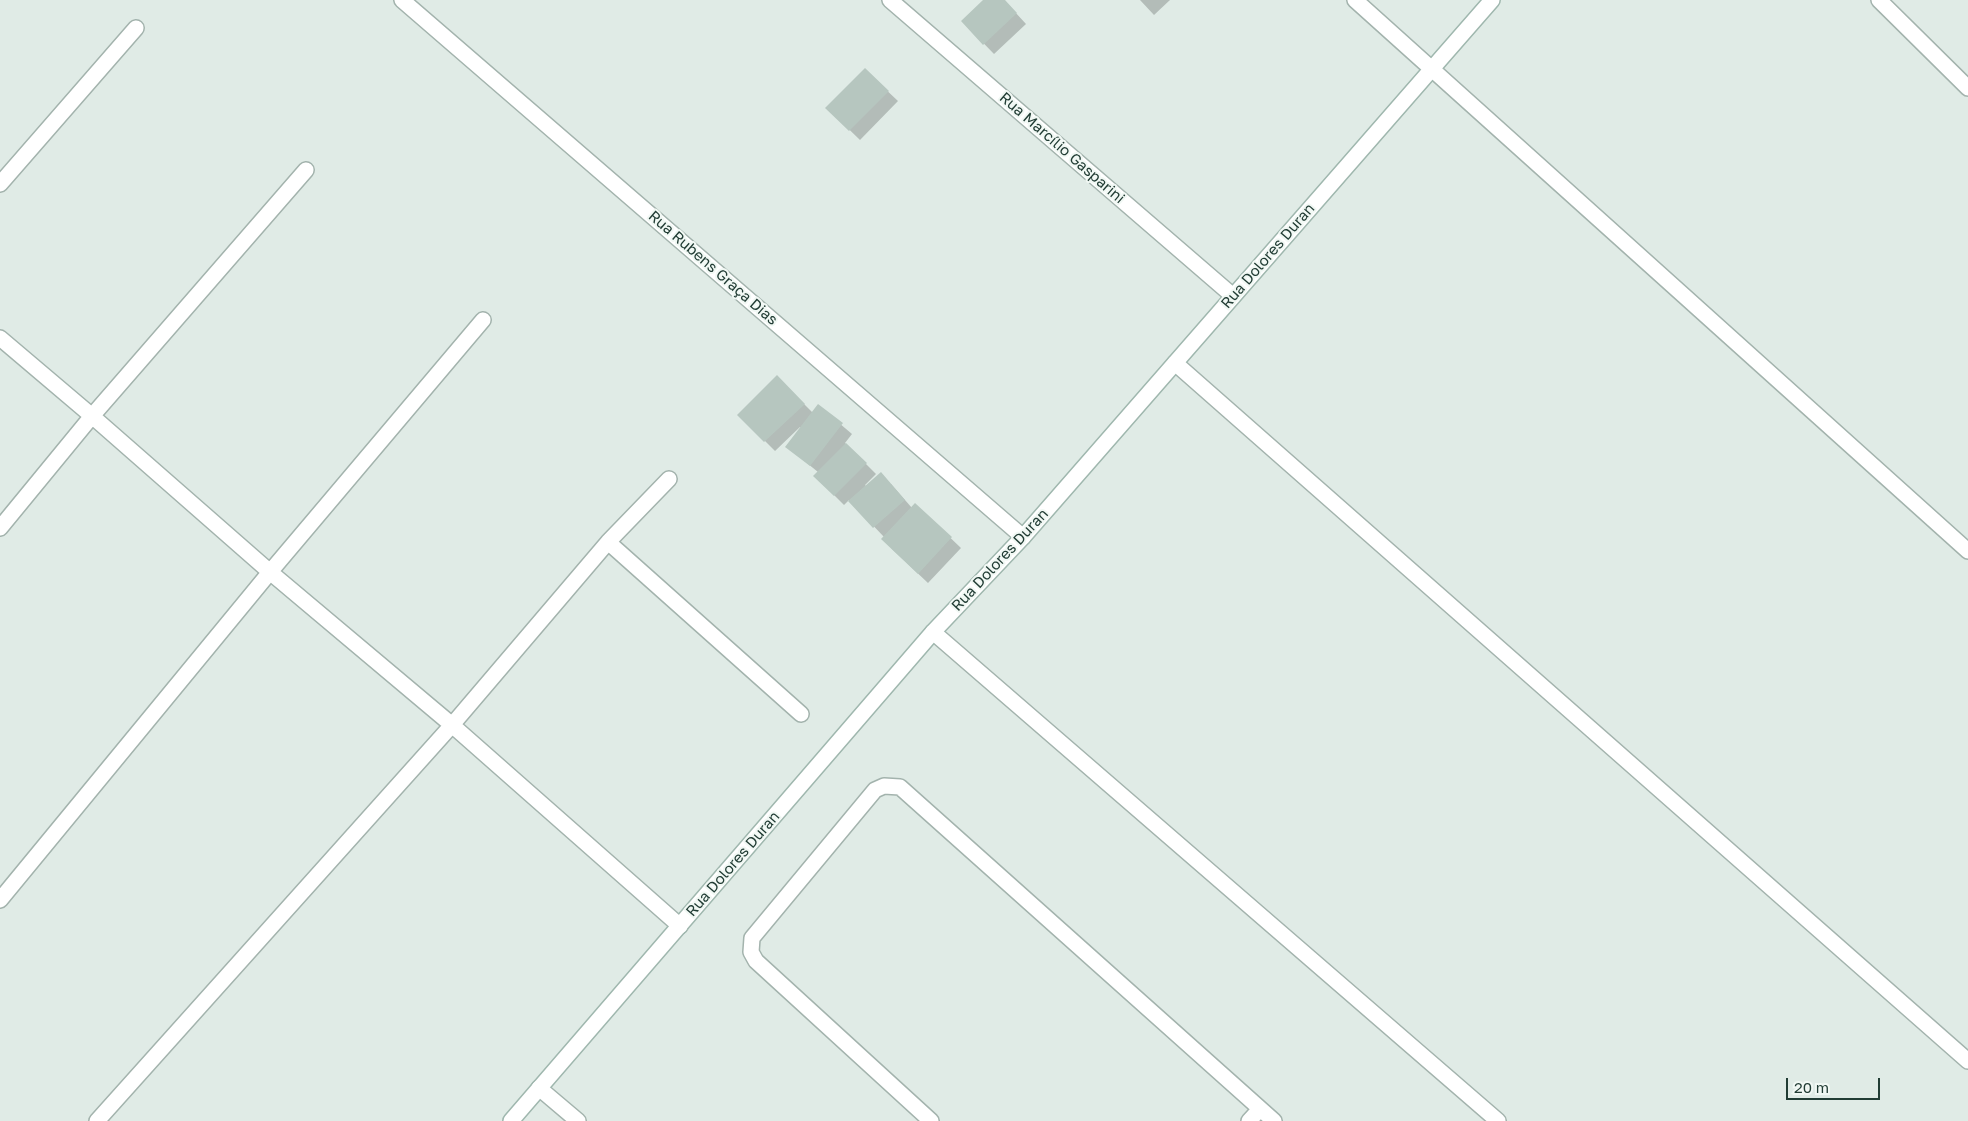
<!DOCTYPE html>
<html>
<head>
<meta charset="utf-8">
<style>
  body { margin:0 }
  #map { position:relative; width:1968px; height:1121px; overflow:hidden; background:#e0ebe6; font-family:"Golos Text",sans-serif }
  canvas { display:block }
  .scale { position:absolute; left:1786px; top:1078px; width:94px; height:22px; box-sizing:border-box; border:2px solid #213c34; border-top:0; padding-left:6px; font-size:15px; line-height:18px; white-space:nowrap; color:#213c34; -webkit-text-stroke:4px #f1f8f4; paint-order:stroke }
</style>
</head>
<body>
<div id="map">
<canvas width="1968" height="1121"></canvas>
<div class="scale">20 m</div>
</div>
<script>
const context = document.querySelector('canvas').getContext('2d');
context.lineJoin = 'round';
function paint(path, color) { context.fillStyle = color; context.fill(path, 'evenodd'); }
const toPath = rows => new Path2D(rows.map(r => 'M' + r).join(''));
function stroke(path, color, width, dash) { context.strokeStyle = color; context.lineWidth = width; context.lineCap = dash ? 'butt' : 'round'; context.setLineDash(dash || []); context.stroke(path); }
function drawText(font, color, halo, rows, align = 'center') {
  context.font = font + ' "Golos Text",sans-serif'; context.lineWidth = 4; context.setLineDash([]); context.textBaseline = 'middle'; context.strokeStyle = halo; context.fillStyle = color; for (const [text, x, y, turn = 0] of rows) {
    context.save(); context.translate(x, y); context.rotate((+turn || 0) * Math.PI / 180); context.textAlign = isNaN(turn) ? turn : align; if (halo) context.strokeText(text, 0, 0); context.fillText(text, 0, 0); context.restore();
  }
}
paint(toPath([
  [985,0,1004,0,1026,24,994,54,962,21],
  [1140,0,1170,0,1154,15],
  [865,70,898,101,860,140,827,108],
  [777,377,813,413,819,406,852,434,845,443,876,474,865,485,866,486,891,484,912,508,915,504,961,548,928,583,892,549,884,537,849,500,844,505,815,476,818,472,787,447,801,428,800,427,775,451,739,415]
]), '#0003');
paint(toPath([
  [983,0,1005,0,1017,13,983,45,961,21],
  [865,68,889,91,849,131,825,108],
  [777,375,805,404,764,442,737,415],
  [818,404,843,423,810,466,785,447],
  [846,443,867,463,834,496,813,476],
  [881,472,905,500,873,528,848,501],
  [915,503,952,537,918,574,881,539]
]), '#b6c6bf');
const lane = toPath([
  [1879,0,1968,88]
]);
const street = toPath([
  [402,0,1023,537],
  [890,0,1233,296],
  [1355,0,1968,551],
  [0,184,136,28],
  [0,338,92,416,270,572,452,725,680,926],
  [1175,363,1968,1061],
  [0,528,92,416,306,170],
  [608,542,801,714],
  [933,632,1498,1121],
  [0,900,270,572,483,320],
  [539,1088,578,1121],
  [97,1121,452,725,608,542,669,479],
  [931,1121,756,961,751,952,752,938,875,790,884,786,900,787,1274,1121],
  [1249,1121,1260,1109]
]);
const secondary = toPath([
  [511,1121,933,632,1023,537,1492,0]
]);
stroke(lane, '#a3b3ad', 18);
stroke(street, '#a3b3ad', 18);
stroke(secondary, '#9fb7ae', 18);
stroke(lane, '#fff', 15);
stroke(street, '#fff', 15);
stroke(secondary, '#fff', 15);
drawText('15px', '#213c34', '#f1f8f4', [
  ["Rua Marcílio Gasparini",1062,148,41],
  ["Rua Dolores Duran",1268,256,-49],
  ["Rua Rubens Graça Dias",713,268,41],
  ["Rua Dolores Duran",1000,560,-47],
  ["Rua Dolores Duran",733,864,-49]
]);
</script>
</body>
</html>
